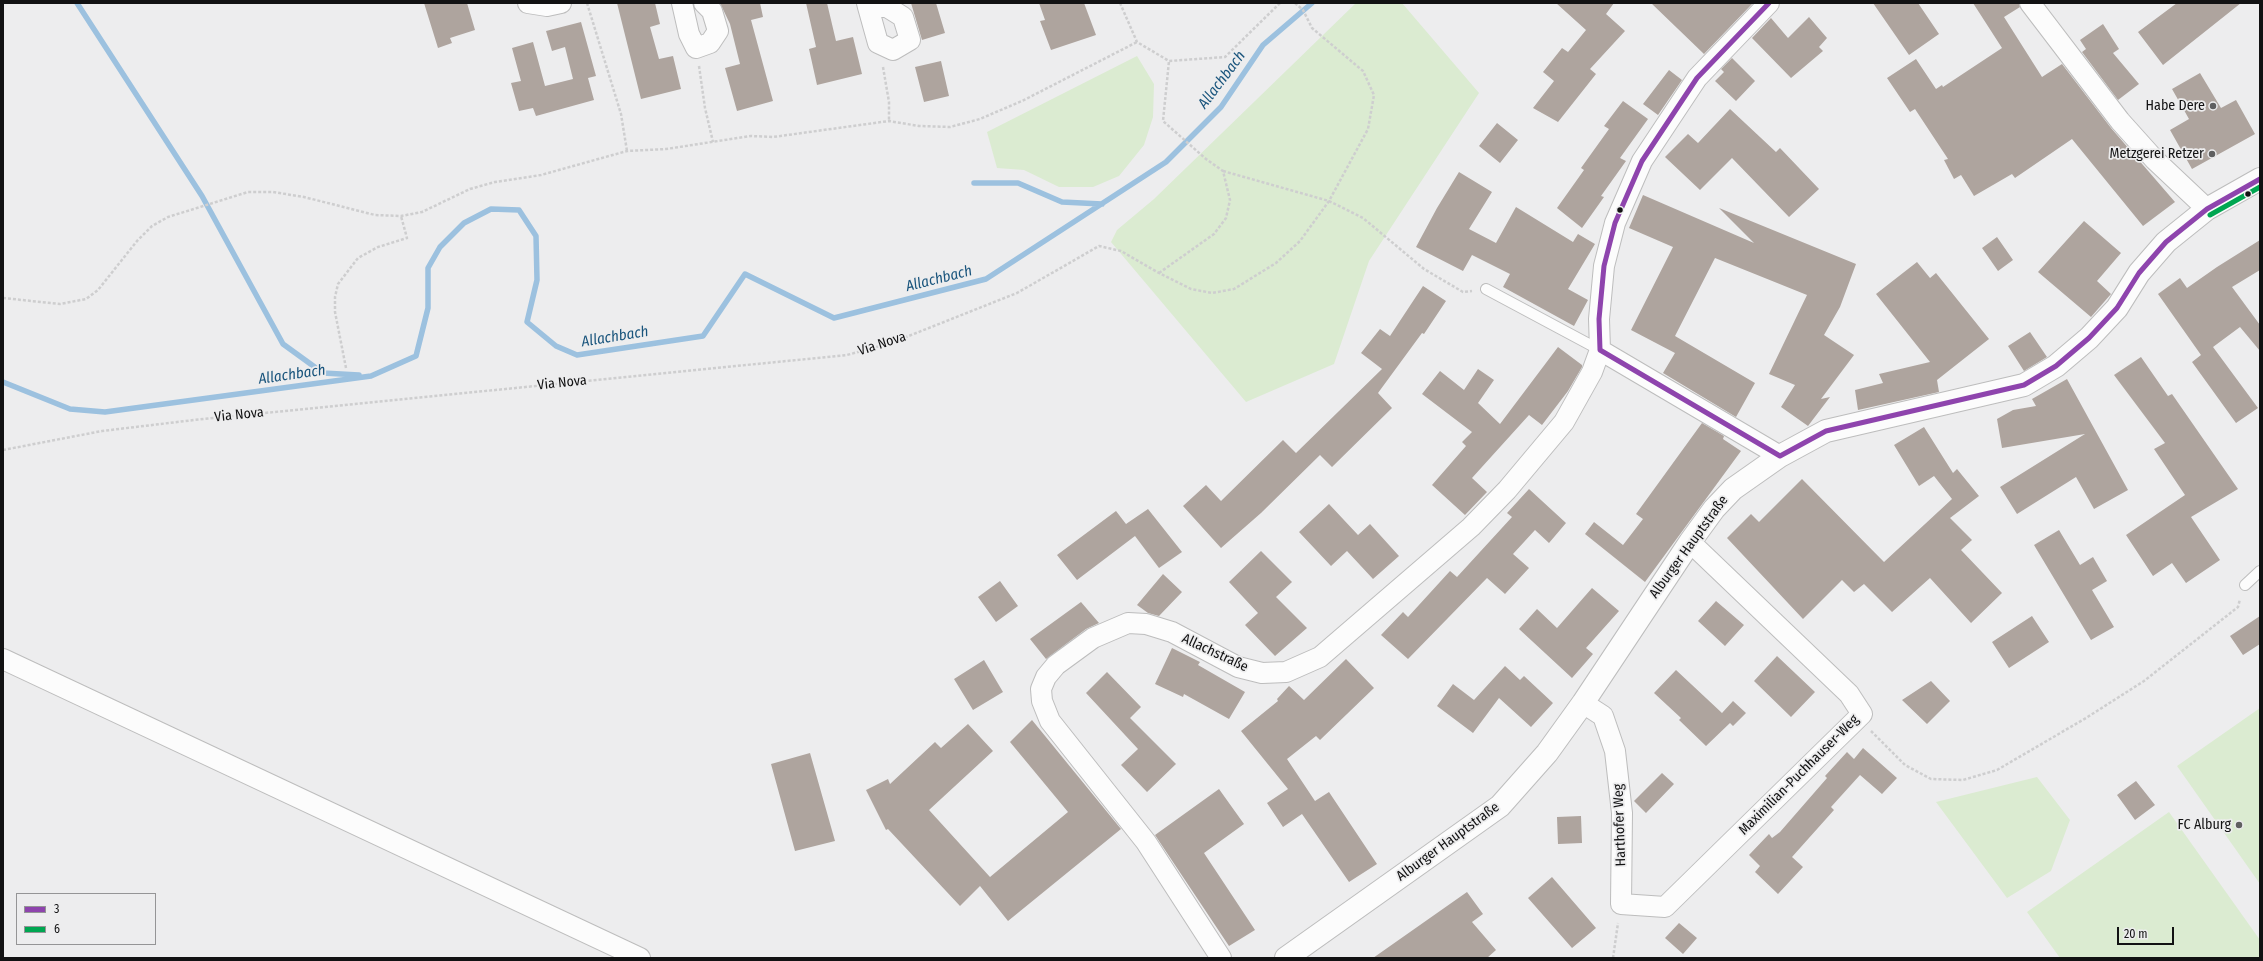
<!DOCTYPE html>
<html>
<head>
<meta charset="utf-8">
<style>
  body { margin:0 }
  #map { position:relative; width:2263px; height:961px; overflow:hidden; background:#ededee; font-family:"Fira Sans Condensed",sans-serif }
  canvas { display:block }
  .frame { position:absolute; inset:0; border:4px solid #121213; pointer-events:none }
  .legend { position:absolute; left:16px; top:893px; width:140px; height:52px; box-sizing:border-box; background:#ededee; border:1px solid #959596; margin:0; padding:5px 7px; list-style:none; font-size:12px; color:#121213 }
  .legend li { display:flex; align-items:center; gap:8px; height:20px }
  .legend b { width:20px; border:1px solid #959596 }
  .scale { position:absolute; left:2117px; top:927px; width:57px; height:18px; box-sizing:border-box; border:2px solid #121213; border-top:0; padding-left:5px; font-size:12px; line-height:14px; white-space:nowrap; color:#121213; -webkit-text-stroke:3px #ededee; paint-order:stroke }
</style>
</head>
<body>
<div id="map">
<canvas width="2263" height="961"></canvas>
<div class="frame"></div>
<ul class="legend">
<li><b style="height:5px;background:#8e44ad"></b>3</li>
<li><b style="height:5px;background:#00a651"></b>6</li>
</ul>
<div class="scale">20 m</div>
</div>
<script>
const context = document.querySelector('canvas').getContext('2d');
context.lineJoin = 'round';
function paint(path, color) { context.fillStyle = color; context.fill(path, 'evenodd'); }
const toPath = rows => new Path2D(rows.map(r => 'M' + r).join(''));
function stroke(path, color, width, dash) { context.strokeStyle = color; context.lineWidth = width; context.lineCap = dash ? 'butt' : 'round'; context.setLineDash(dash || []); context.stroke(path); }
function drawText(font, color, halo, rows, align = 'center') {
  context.font = font + ' "Fira Sans Condensed",sans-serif'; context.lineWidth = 3.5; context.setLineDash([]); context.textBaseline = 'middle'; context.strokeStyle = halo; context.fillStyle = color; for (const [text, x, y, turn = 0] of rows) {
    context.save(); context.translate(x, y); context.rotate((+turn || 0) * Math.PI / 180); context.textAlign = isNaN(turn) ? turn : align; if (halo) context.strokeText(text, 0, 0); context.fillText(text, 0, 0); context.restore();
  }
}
paint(toPath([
  [1356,3,1402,3,1479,93,1369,261,1334,364,1246,402,1111,242,1117,230,1154,199],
  [1137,56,1154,84,1153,117,1144,145,1119,176,1093,187,1059,187,1024,170,997,168,987,132],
  [2260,708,2260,884,2177,766],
  [2037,777,2070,820,2051,871,2007,898,1936,802],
  [2169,812,2260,940,2260,958,2060,958,2027,912]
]), '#dbebd1');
stroke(toPath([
  [77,3,202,196,283,344,323,373,359,375],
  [974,183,1018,183,1062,202,1102,204],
  [3,382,70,409,105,412,371,376,416,356,428,308,428,268,440,247,464,223,491,209,519,210,536,236,537,280,527,322,556,346,577,355,703,336,745,274,834,318,986,279,1166,162,1221,107,1263,45,1312,3]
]), '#9cc1df', 5.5);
paint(toPath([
  [424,3,467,3,475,30,450,38,452,43,438,48],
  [617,3,655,3,660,24,650,27,659,59,673,56,681,89,641,99],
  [720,3,760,3,763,17,751,20,773,101,737,111,725,68,740,64,730,24],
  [806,3,827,3,836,41,853,37,862,74,817,85,809,49,816,47],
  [911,3,936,3,945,33,922,40],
  [1039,3,1084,3,1096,35,1051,50,1040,21,1045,20],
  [1556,3,1614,3,1606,14,1625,31,1590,69,1596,74,1558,122,1533,108,1554,81,1543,72,1562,48,1568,52,1586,30],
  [1651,3,1753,3,1704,54],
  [1873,3,1918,3,1939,34,1909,55],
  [1973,3,2019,3,2020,7,2004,17,2042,77,2062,64,2111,128,2175,202,2143,226,2072,139,2015,178,2012,174,1974,196,1961,175,1954,179,1944,160,1948,159,1915,109,1910,112,1887,78,1916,59,1936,89,1942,85,1943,87,2002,48],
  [2177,3,2241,3,2163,65,2138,32],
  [1809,17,1827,38,1819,47,1823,51,1791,78,1752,38,1771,18,1788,38],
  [581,22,596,76,588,78,594,100,536,116,533,108,519,111,511,83,521,81,512,48,533,42,545,86,573,79,565,47,552,51,546,31],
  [2103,24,2119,49,2113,53,2139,84,2118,100,2082,52,2086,49,2080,40],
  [1732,58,1755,81,1736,101,1715,81,1724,72,1721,69],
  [941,61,949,96,924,102,915,67],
  [1669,70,1682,80,1658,115,1643,104],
  [2200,73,2221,108,2236,100,2255,134,2192,169,2170,130,2189,119,2172,89],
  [1623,101,1648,119,1620,158,1626,161,1601,196,1604,197,1582,228,1557,208,1584,170,1581,168,1609,129,1604,126],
  [1730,109,1776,152,1780,148,1819,189,1789,217,1732,158,1700,190,1665,157,1688,134,1698,143],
  [1497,123,1518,140,1500,163,1479,146],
  [1459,172,1492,192,1469,229,1496,243,1516,207,1573,242,1578,234,1595,244,1568,289,1588,300,1574,326,1503,287,1510,274,1472,255,1463,271,1416,247,1437,208],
  [1643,195,1754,243,1719,208,1856,264,1840,307,1824,335,1854,355,1821,399,1830,397,1808,426,1781,407,1795,385,1769,374,1807,295,1715,258,1675,336,1755,383,1736,417,1663,373,1675,353,1631,330,1673,247,1629,228],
  [2084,221,2121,253,2097,281,2111,294,2091,317,2038,272],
  [1997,237,2013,260,1998,271,1982,248],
  [2260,240,2260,270,2232,287,2260,325,2260,351,2240,327,2213,347,2258,408,2236,423,2192,362,2201,355,2158,294,2180,278,2187,288,2217,267],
  [1917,262,1930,278,1936,273,1989,339,1937,380,1939,392,1858,410,1855,390,1883,383,1879,374,1930,362,1876,294],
  [1423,286,1446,301,1424,334,1422,333,1378,393,1392,408,1332,467,1320,455,1261,513,1221,548,1183,506,1206,485,1221,501,1283,440,1296,453,1382,369,1361,353,1380,329,1390,336],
  [2030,332,2047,357,2024,371,2008,346],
  [1558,347,1582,365,1582,367,1568,391,1542,425,1529,415,1472,478,1487,492,1465,515,1432,485,1466,446,1462,442,1472,432,1422,394,1440,371,1464,390,1478,369,1494,380,1478,403,1500,424],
  [2141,357,2168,396,2172,394,2238,489,2191,517,2220,560,2186,583,2172,563,2153,576,2126,535,2185,495,2154,449,2165,443,2114,375],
  [2067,379,2128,490,2094,509,2076,477,2017,514,2000,487,2085,434,2002,448,1997,419,2013,410,2036,406,2032,399],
  [1702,423,1724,436,1723,439,1741,451,1645,582,1585,534,1594,522,1623,545,1643,519,1636,514],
  [1924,427,1953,473,1957,469,1979,496,1950,518,1972,540,1961,550,2002,593,1971,623,1930,578,1892,612,1864,584,1854,592,1842,580,1803,619,1727,538,1751,514,1759,522,1802,479,1884,562,1952,499,1934,476,1919,486,1894,445],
  [1529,489,1566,523,1549,543,1535,530,1513,554,1529,568,1505,594,1487,578,1408,659,1381,635,1403,612,1408,617,1450,571,1457,577,1512,517,1507,513],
  [1329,504,1358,535,1370,524,1399,556,1373,579,1347,551,1331,566,1299,532],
  [1148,509,1182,552,1159,568,1135,536,1077,580,1057,555,1116,511,1126,524],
  [2059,530,2080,565,2093,557,2107,581,2092,590,2114,627,2091,640,2034,545],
  [1261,551,1292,582,1276,597,1307,628,1275,656,1245,625,1258,613,1229,582],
  [1163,574,1182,592,1159,616,1148,613,1137,605],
  [1000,581,1018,606,996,622,978,597],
  [1592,588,1619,611,1586,648,1593,654,1572,678,1519,629,1537,609,1557,628],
  [1716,601,1744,625,1725,646,1698,621],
  [1081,602,1099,623,1086,629,1046,659,1030,639],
  [2032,616,2049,642,2009,668,1992,642],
  [2260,616,2260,644,2243,655,2230,636],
  [1172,648,1200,662,1198,665,1245,692,1229,719,1184,694,1183,697,1155,684],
  [1777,656,1815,692,1791,717,1754,681],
  [1346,659,1374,688,1320,740,1316,736,1287,759,1315,801,1329,792,1377,864,1349,882,1302,814,1283,827,1267,803,1288,789,1241,731,1278,701,1277,699,1289,686,1304,700],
  [984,660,1003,692,973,710,954,679],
  [1505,666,1520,680,1524,676,1553,703,1531,727,1499,698,1473,733,1437,706,1453,684,1474,700],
  [1676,670,1722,713,1733,701,1746,713,1733,726,1730,723,1706,746,1679,720,1681,718,1654,693],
  [1107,672,1141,707,1130,718,1176,764,1147,792,1121,765,1138,749,1086,693],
  [1931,681,1950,701,1927,724,1902,700],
  [1032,720,1121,829,1008,921,980,886,960,906,888,829,886,830,866,790,888,779,890,784,935,742,941,748,968,724,993,751,929,810,990,877,1068,812,1010,742],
  [1863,748,1897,778,1882,794,1860,775,1831,807,1834,810,1792,857,1803,867,1778,894,1755,872,1760,866,1749,855,1769,834,1772,838,1780,832,1827,778,1825,776,1847,752,1854,759],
  [810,753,835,841,795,851,771,764],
  [1662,773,1674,784,1646,813,1634,801],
  [2136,781,2155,805,2135,820,2117,795],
  [1219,789,1244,824,1204,853,1255,930,1229,946,1155,835],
  [1581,816,1582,843,1558,844,1557,817],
  [1552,877,1596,928,1572,948,1528,898],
  [1467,892,1483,914,1472,922,1496,950,1487,958,1373,958],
  [1679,923,1697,938,1683,954,1665,938]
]), '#aea49e');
const lane = toPath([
  [1486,289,1600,350],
  [2245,585,2260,571]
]);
const street = toPath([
  [528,3,547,6,561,3],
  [682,3,689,34,696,48,710,43,718,31,712,11,704,3],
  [867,3,868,7,878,43,893,50,910,40,903,17,887,7,868,7],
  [2030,3,2120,121,2155,160,2207,209],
  [1600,350,1780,456],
  [3,659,640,958],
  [1583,703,1603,716,1615,751,1622,813,1621,904,1665,907,1862,714,1849,694,1690,542],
  [1221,958,1146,842,1050,721,1042,701,1041,689,1046,677,1056,665,1093,638,1128,623,1146,624,1172,632,1238,667,1262,673,1286,672,1320,657,1471,527,1507,490,1564,422,1592,372,1600,350,1599,319,1604,266,1615,223,1642,161,1697,78,1769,3]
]);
const secondary = toPath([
  [1286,958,1500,806,1547,753,1583,703,1690,542,1714,509,1733,489,1780,456,1826,431,2024,385,2056,366,2089,338,2117,308,2139,273,2166,242,2207,209,2260,179]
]);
stroke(lane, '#bdbdbd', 12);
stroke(street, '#bdbdbd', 22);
stroke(secondary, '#bdbdbd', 24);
stroke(toPath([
  [587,3,621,114,627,151],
  [1120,3,1137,42,1169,61,1225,57,1280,3],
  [699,66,705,108,713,142],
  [883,67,889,102,889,121],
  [1223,171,1329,201,1363,218,1424,269,1463,292,1472,291],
  [1159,273,1214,234,1226,218,1230,200,1223,171,1206,159,1163,121,1169,61],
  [3,298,60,304,86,299,98,290,137,241,152,226,168,217,248,192,273,192,304,197,375,215,401,216,422,212,470,189,495,182,541,175,627,151,666,149,751,136,773,137,889,121,919,126,950,127,980,119,1024,100,1137,42],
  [346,368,335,312,335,297,338,284,358,258,378,247,407,238,401,216],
  [3,450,102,431,194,420,847,355,891,343,1017,293,1099,246,1121,251,1159,273,1191,289,1212,293,1234,289,1276,263,1300,241,1329,201,1368,129,1374,95,1363,71,1312,28,1303,10,1295,3],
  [1871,731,1905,765,1931,779,1963,780,1997,770,2086,718,2144,681,2238,607,2240,599],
  [1613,958,1618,923]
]), '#cececf', 2.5, [3, 2]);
stroke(lane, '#fcfcfc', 10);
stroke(street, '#fcfcfc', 20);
stroke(secondary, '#fcfcfc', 22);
stroke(toPath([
  [1769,3,1697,78,1642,161,1615,223,1604,266,1599,319,1600,350,1780,456,1826,431,2024,385,2056,366,2089,338,2117,308,2139,273,2166,242,2207,209,2260,179]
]), '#8e44ad', 5);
stroke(toPath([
  [2210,215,2260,187]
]), '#00a651', 5);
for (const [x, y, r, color] of [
  [2213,106,4,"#5f5f60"],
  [2212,154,4,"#5f5f60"],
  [2248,194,3.5,"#121213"],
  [1620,210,3.5,"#121213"],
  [2239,825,4,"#5f5f60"]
]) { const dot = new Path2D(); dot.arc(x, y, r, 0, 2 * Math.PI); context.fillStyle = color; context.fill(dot); stroke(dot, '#ededee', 1.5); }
drawText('14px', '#121213', '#ededee', [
  ["Habe Dere",2205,106],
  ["Metzgerei Retzer",2204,154],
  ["FC Alburg",2231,825]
], 'right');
drawText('14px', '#121213', '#ededee', [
  ["Via Nova",882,344,-18],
  ["Via Nova",562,383,-6],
  ["Via Nova",239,415,-6],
  ["Alburger Hauptstraße",1689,547,-54],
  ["Allachstraße",1215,653,25],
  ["Maximilian-Puchhauser-Weg",1799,775,-45],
  ["Harthofer Weg",1620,825,-92],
  ["Alburger Hauptstraße",1448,842,-36]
]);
drawText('italic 15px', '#19547c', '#ededee', [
  ["Allachbach",1222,80,-53],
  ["Allachbach",939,279,-14],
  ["Allachbach",615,337,-9],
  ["Allachbach",292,375,-8]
]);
</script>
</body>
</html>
